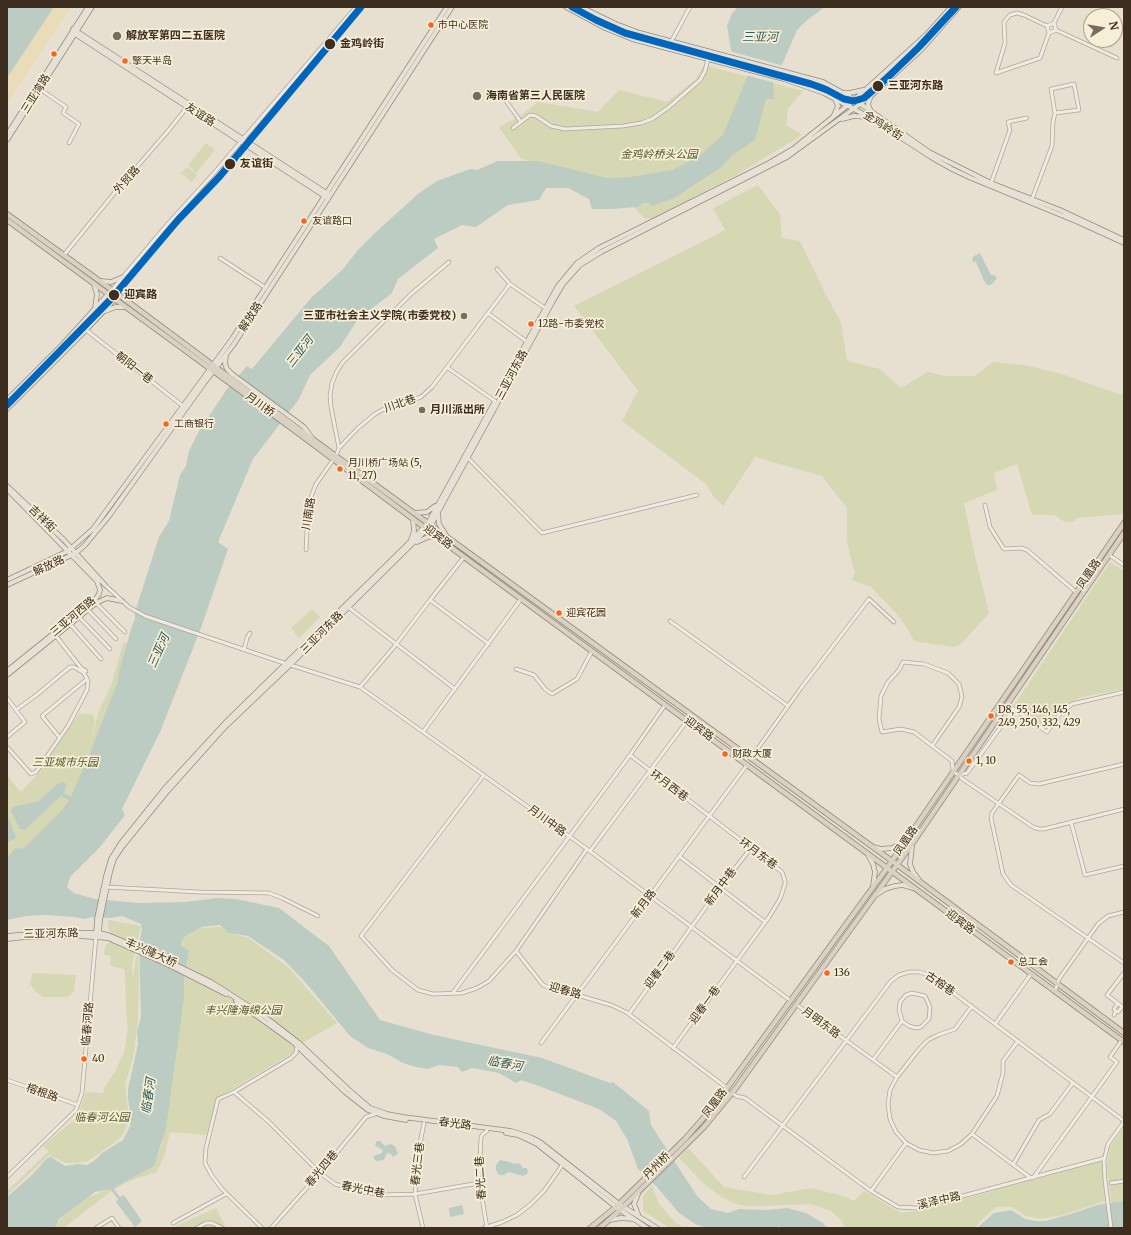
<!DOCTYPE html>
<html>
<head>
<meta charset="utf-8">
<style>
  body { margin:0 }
  #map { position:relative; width:1131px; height:1235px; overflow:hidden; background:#e7e0d1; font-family:Merriweather,serif }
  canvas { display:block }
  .frame { position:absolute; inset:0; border:8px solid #3d2e20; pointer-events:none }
  .north { position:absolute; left:1083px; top:8px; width:40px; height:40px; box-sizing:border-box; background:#f7eed8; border:1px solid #ada18e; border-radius:50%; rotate:78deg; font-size:11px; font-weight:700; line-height:16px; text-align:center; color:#3d2e20 }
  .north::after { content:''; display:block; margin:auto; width:14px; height:18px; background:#786c5e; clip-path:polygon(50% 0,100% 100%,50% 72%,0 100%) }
</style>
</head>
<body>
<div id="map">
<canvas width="1131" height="1235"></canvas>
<div class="frame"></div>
<div class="north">N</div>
</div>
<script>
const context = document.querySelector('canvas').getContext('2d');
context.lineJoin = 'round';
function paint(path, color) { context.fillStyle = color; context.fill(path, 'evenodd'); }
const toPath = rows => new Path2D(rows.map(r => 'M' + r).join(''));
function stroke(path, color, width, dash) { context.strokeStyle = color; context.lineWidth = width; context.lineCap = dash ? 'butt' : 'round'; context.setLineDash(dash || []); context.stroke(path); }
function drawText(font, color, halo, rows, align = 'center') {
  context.font = font + ' Merriweather,"Noto Sans SC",serif'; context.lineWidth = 3.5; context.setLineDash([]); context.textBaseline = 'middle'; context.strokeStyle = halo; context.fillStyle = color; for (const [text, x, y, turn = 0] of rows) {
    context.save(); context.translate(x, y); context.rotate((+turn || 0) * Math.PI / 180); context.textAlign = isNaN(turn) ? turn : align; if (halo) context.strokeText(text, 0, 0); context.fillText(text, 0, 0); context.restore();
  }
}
paint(toPath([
  [704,65,803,91,788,109,786,125,802,135,738,174,653,219,644,218,607,178,521,159,499,127,520,116,538,102,598,112,619,90,667,102,695,80],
  [206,143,215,150,196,173,188,165],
  [187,167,197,175,192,182,181,173],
  [758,185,780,214,782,238,800,241,826,295,841,322,847,361,880,369,901,388,928,372,945,376,974,376,993,362,1025,365,1062,374,1118,394,1124,394,1124,514,1077,518,1074,521,1069,522,1063,521,1055,515,1032,515,1017,464,994,473,997,490,964,503,977,565,989,613,961,644,953,647,914,641,905,625,895,612,871,587,852,580,855,572,851,560,847,540,847,508,822,476,755,457,723,506,713,496,706,484,622,421,638,391,574,306,725,230,713,208],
  [1110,562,1124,571,1124,689,1082,697,1065,705,1048,724,1041,725,1014,705],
  [312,609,320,617,299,638,291,628],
  [125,642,127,644,118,692,63,814,24,850,7,861,7,843,12,840,7,831,7,775,19,790,22,791,41,770,79,713,93,715,95,720,91,741,99,711,112,683,123,644],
  [67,784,64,793,70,796,68,799,61,796,26,828],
  [108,920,141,926,132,965,133,979,136,956,138,956,139,971,138,1019,134,1054,125,1085,129,1117,127,1125,123,1135,114,1143,88,1161,77,1163,66,1163,49,1155,7,1195,7,1191,49,1151,43,1146,74,1120,80,1110,86,1092,103,1093,104,1088,115,1071,124,1053,128,1027,126,1011,125,974,124,969,110,966,111,956,104,954,105,947,114,935,111,934,108,927],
  [220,927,228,933,249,938,289,968,337,1023,302,1043,293,1053,217,1098,206,1135,170,1132,165,1154,157,1172,129,1181,110,1192,64,1228,54,1228,64,1215,86,1198,104,1191,153,1166,162,1144,167,971,185,980,189,949,180,945,183,938,201,928],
  [32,973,76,975,74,992,67,997,43,997,36,992,30,984],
  [1124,1127,1124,1201,1111,1203,1107,1166,1110,1147],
  [688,1148,724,1187,772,1195,811,1188,843,1196,854,1201,864,1191,901,1213,927,1209,1102,1161,1105,1201,1063,1215,1041,1219,1026,1216,1012,1207,997,1207,991,1211,974,1228,845,1228,840,1219,831,1211,811,1204,762,1206,745,1206,736,1204,721,1197,704,1184,679,1158],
  [652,1185,659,1204,675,1222,684,1228,670,1228,643,1211,643,1196],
  [216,1208,226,1228,174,1228,174,1227]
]), '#d6d7b3');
paint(toPath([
  [54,7,71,7,7,104,7,78]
]), '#eadcb9');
paint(toPath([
  [7,7,54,7,7,78],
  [738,7,825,7,806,21,797,30,775,81,773,83,774,99,766,99,755,140,732,155,723,166,674,198,652,206,648,203,643,203,637,207,612,209,592,209,589,199,568,188,546,188,539,200,508,205,476,227,462,225,434,239,438,248,398,279,392,293,358,319,340,347,310,375,299,399,253,459,218,542,228,549,201,628,160,732,122,809,125,815,100,847,70,877,67,887,74,893,95,899,139,903,186,902,217,898,236,899,279,908,329,946,380,1020,434,1035,542,1058,610,1083,613,1082,649,1111,651,1125,697,1196,711,1209,728,1213,739,1209,767,1210,787,1208,806,1213,823,1223,827,1228,780,1228,780,1226,771,1228,707,1228,695,1224,678,1212,657,1187,638,1169,627,1139,616,1121,599,1109,539,1086,521,1080,516,1083,499,1073,472,1068,462,1072,458,1067,439,1065,428,1069,416,1067,403,1063,387,1054,368,1048,350,1036,306,983,284,960,248,936,228,933,220,925,202,927,184,937,180,945,189,950,184,981,184,998,166,1128,154,1166,113,1188,120,1197,124,1195,142,1221,135,1227,116,1202,118,1199,110,1189,95,1192,59,1219,55,1228,7,1228,7,1197,34,1173,47,1158,51,1157,65,1166,78,1164,87,1165,94,1161,102,1153,123,1140,130,1126,131,1118,128,1098,128,1089,138,1044,137,1031,141,1017,139,944,142,930,141,924,122,916,110,918,92,917,84,919,74,917,45,915,26,916,7,920,7,858,15,849,24,848,63,809,69,800,61,796,26,829,20,829,11,811,13,807,39,801,56,785,62,782,67,784,64,793,70,796,70,798,89,756,118,681,119,672,132,626,135,619,135,612,159,537,169,521,180,475,186,466,189,451,199,431,227,389,247,366,252,369,311,298,343,269,358,250,376,232,418,194,437,181,470,169,477,170,498,161,538,161,607,178,631,177,672,170,698,157,723,135,748,75,733,62,727,26,732,13],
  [980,253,991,275,994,275,997,278,991,285,987,285,984,281,976,262,973,262,972,259,974,256],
  [7,814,16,838,7,843,7,827,8,821],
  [377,1141,380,1141,385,1146,391,1144,395,1146,398,1154,393,1157,391,1154,387,1153,384,1160,377,1161,374,1159,374,1156,382,1153,383,1150,376,1146,375,1144],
  [500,1160,510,1162,514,1164,519,1163,523,1168,527,1168,528,1173,523,1176,509,1172,504,1175,499,1175,496,1170,496,1165],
  [1124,1201,1124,1228,977,1228,994,1213,1011,1210,1025,1219,1035,1221,1046,1221,1074,1213,1097,1205],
  [462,1205,464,1214,450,1217,449,1208]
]), '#bcccc2');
paint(toPath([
  [729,51,784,66,777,82,776,83,745,75,732,63]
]), '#e7e0d1');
const minor = toPath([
  [1062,7,1054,23,1056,30,1117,58],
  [1047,26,1049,33,1056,30],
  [671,42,690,7],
  [996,73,1005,43,1004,22,1010,15,1017,13,1024,15,1047,26,1054,23],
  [996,73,1040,58,1049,33],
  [40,89,66,107,63,113,79,124,69,143],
  [504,98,521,122],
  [513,128,530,115,536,116,551,126,565,129,623,126,641,123,652,119,669,107,700,80,705,71,708,59],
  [991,183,1010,130,1008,122,1027,118],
  [1032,199,1052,146,1053,122,1055,113,1051,89,1074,84,1079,110,1055,113],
  [64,255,116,191,168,131,188,106],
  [220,258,266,288],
  [497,269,510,284,545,308],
  [112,290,165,227,214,173,356,7],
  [489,314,526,341],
  [86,330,183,406],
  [448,368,495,401],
  [339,448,331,407,330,396,332,383,337,371,343,362,411,294,449,262],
  [336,456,339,448,358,428,375,414,382,410,421,397,432,387,510,284],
  [467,457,542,533,697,495],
  [985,505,990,527,1004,549,1021,548,1027,550,1076,592],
  [306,550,308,510,311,497,316,484,333,460],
  [1109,555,1124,565],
  [464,557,430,600,489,644],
  [105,585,129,607,145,616,284,663,360,687,587,849,791,1001],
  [96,603,125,632],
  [348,607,455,689],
  [88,610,116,639],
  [79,617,110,649],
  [670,621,788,706],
  [70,624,101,659],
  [56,636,81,668,86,671],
  [244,650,247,638,250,633],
  [516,669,534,675,545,689,552,694,577,679,592,651],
  [360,687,394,647,430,600],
  [7,698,25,722,7,737],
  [1008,705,1047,732,1060,714,1072,704,1124,692],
  [423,732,521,599],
  [60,738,42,716,87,679],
  [932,746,959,707,962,697,959,684,948,673,924,664,903,662,899,670,888,682,881,696,879,719,882,732,901,729,914,732,952,761,953,771,964,780,1033,827,1039,829,1044,829,1124,809],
  [7,747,31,774,36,772,68,726,87,690,88,681,84,673,74,667,70,667,39,693,16,710],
  [630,755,782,872,785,881,785,884,780,899,769,917,673,1048],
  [751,758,801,688,869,599,894,622],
  [1124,764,1039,784,1030,783,1019,775,992,813,991,818,1003,874,1011,885,1124,963],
  [484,775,361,936,392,970,418,990,433,994,462,993,477,988,489,981,516,951],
  [959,775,967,773,1014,709],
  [1071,822,1085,875,1124,866],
  [587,849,516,951,543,985,560,992,577,995,611,1005,626,1012,727,1088],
  [590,851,687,721],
  [679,856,765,922],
  [106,887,199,892,269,893,282,898,318,916],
  [1124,973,1107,995,1124,1008],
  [1055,991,1059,979,1098,924,1108,916,1124,912],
  [452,994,630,755,665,705],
  [797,1005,897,1077],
  [972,1006,955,1029,938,1035,928,1040,920,1048,897,1077,890,1090,888,1104,890,1119,896,1132,906,1143,919,1150,933,1153,948,1151,961,1144,972,1134,997,1096,1003,1073,1003,1061,1018,1041],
  [1116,1011,1114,1009,1118,1003],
  [629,1014,721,886,751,848],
  [1114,1015,1116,1011,1118,1012,1122,1007],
  [995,1024,1031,974],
  [541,1043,747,765],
  [873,1060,902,1021,899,1010,900,1002,906,995,912,993,925,996,930,1007,929,1019,921,1027,916,1028,909,1026,902,1021],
  [7,1080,78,1105],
  [234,1092,269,1122,320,1173,335,1184,362,1192,382,1195,415,1194,479,1183],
  [732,1092,736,1096,745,1098,871,1191,898,1207,917,1208,944,1201,1105,1158],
  [972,1134,1031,1178],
  [1013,1165,1039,1120,1050,1114,1073,1083],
  [7,1177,76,1110,82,1093,96,937],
  [744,1177,891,981,899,975,909,972,920,972,931,976,1124,1121],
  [1033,1178,1117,1062,1110,1057,1122,1040],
  [1111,1183,1124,1181],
  [871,1191,906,1143],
  [173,1223,226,1194],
  [96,1228,112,1218,119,1228],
  [197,1228,206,1223,212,1223,222,1228],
  [262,1228,222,1189,212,1176,205,1163,206,1148,218,1099,234,1092,291,1058,296,1053,297,1046],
  [271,1228,320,1173,366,1117,375,1114],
  [423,1228,415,1194,418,1154,424,1123],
  [484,1228,502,1222,517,1215,531,1204,544,1191,563,1164],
  [487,1228,479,1180,481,1137,483,1134,487,1131],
  [1111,1228,1105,1180,1104,1161,1108,1144,1124,1122]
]);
const major = toPath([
  [566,7,605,28,632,39,784,79,824,93,869,117,931,157,952,169,971,178,1078,222,1124,243],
  [581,7,616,24,640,33,823,82,852,98,929,152,991,183,1060,210,1124,240],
  [73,29,328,194],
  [72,32,326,197],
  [844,93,850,93,863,90],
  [870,98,868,104,871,112],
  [834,115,838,106,835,99],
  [842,119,854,116,867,117],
  [7,135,88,7],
  [7,140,92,7],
  [101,281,111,282,123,277],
  [94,285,97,294,95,308],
  [105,311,116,307,125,307],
  [226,356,225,364,227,369,232,374,304,427,312,438],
  [514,365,558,286,577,263,599,248,769,163,793,149,853,101,906,53,927,34,951,7],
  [7,400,61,346,109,293],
  [7,409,86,330,117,297],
  [7,486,64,540,105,585],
  [7,489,97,581,100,590,99,594,95,600,7,671],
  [414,513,427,512,435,506],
  [438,514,439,524,446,535],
  [411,540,414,531,413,519],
  [417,542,428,537,437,536],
  [7,580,68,551,93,529,232,339,447,7],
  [7,585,76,553,85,545,109,516,205,382,234,344,452,7],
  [7,675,96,603,107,598,122,601],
  [912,846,910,864,913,872,919,880],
  [873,847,881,849,892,848,903,843],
  [868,855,873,864,875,872,873,886],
  [876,895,885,889,895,886,903,885,913,888],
  [7,936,42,933,99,933,108,935,120,940,172,963,211,982,264,1016,299,1043,348,1089,370,1108,387,1114,403,1117,511,1131,530,1137,540,1142,619,1204,657,1228],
  [79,936,108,938,169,965,226,994],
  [96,936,97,919,106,876,111,859,121,843,166,787,225,723,406,546,428,523,494,403],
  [96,937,99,933,100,920,110,872,114,859,122,847,166,793,225,727,290,665,431,525,553,301,563,284,580,265,601,252,787,157,871,96,922,49,959,7],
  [7,939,25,937,69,936],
  [236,1001,293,1042,345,1092,368,1110,384,1116,406,1120],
  [506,1133,518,1135,537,1144,616,1207,647,1228],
  [638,1214,634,1204,638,1194],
  [610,1220,621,1218,633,1219]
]);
const highway = toPath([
  [7,214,119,295,296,427,892,861,1124,1033],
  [7,220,294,430,464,557,1124,1042],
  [590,1228,616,1207,685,1139,714,1106,892,861,1124,523],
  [600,1228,618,1212,704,1127,736,1088,912,844,1124,533]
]);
stroke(minor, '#ada599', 4.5);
stroke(major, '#928b80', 5.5);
stroke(highway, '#928b80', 6);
stroke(minor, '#efebe3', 3);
stroke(major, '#e6e1d4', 4);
stroke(highway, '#dad1c2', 4.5);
stroke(toPath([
  [572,7,596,20,625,33,811,84,827,90,844,99,854,101,864,98,886,79,919,47,956,7],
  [7,405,112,298,178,220,220,176,361,7]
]), '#0065bd', 7);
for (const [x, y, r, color] of [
  [431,25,3.5,"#f26522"],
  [117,36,5,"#786c5e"],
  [330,44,6,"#3d2e20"],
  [54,54,3.5,"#f26522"],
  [125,61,3.5,"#f26522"],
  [878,86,6,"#3d2e20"],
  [477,96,5,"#786c5e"],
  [230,164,6,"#3d2e20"],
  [304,221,3.5,"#f26522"],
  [114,295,6,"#3d2e20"],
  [464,316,4,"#786c5e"],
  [531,324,3.5,"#f26522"],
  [422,410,4,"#786c5e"],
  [166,424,3.5,"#f26522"],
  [340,469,3.5,"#f26522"],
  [559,613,3.5,"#f26522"],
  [991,716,3.5,"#f26522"],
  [725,754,3.5,"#f26522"],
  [969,761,3.5,"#f26522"],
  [1011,962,3.5,"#f26522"],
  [827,973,3.5,"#f26522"],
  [84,1059,3.5,"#f26522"]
]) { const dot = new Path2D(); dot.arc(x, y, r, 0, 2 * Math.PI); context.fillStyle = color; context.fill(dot); stroke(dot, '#f7eed8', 1.5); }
drawText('10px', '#3d2e20', '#f7eed8', [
  ["市中心医院",438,25],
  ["擎天半岛",132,61],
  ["友谊路口",312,221],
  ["12路-市委党校",538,324],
  ["工商银行",174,424],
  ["月川桥广场站 (5,",348,463],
  ["11, 27)",348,476],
  ["迎宾花园",566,613],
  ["D8, 55, 146, 145,",998,710],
  ["249, 250, 332, 429",998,723],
  ["财政大厦",732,754],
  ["1, 10",976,761],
  ["总工会",1018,962],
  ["136",834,973],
  ["40",92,1059]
], 'left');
drawText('bold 11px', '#3d2e20', '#f7eed8', [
  ["解放军第四二五医院",126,36],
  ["海南省第三人民医院",486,96],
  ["三亚市社会主义学院(市委党校)",456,316,"right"],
  ["月川派出所",430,410]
], 'left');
drawText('bold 11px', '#3d2e20', '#f7eed8', [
  ["金鸡岭街",340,44],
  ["三亚河东路",888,86],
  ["友谊街",240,164],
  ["迎宾路",124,295]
], 'left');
drawText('11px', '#3d2e20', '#f7eed8', [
  ["三亚湾路",36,94,-58],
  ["友谊路",200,115,33],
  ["金鸡岭街",883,126,33],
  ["外贸路",127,180,-48],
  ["解放路",251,317,-57],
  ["朝阳一巷",134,368,38],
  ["三亚河东路",512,375,-62],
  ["川北巷",400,404,-19],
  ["月川桥",260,405,36],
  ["川南路",309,514,-81],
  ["吉祥街",42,519,44],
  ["迎宾路",438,537,37],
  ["解放路",49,566,-25],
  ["凤凰路",1089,574,-56],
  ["三亚河西路",73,617,-40],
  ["三亚河东路",322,633,-45],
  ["迎宾路",699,729,36],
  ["环月西巷",669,786,37],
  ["月川中路",547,821,36],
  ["凤凰路",906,841,-56],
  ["环月东巷",758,854,37],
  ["新月中巷",721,887,-53],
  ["新月路",644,904,-53],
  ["迎宾路",960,922,37],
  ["三亚河东路",51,934,-1],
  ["丰兴隆大桥",151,953,24],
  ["迎春二巷",660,970,-54],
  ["古榕巷",940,984,34],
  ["迎春路",565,991,16],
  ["迎春一巷",705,1005,-54],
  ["月明东路",821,1023,36],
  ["临春河路",88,1024,-85],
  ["榕根路",42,1093,19],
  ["凤凰路",715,1103,-53],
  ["春光路",455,1124,7],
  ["春光三巷",418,1164,-83],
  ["丹州桥",657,1166,-45],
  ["春光四巷",322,1169,-50],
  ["春光二巷",481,1178,-93],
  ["春光中巷",363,1190,11],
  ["溪泽中路",939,1201,-13]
]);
drawText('italic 11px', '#4d5a26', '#f7eed8', [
  ["金鸡岭桥头公园",659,155],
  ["三亚城市乐园",65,763],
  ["丰兴隆海绵公园",243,1011],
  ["临春河公园",102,1118]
]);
drawText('italic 12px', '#2f5d5a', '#f7eed8', [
  ["三亚河",760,38],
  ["三亚河",300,352,-52],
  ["三亚河",159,651,-66],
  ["临春河",505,1064,10],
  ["临春河",149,1096,-82]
]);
</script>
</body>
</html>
